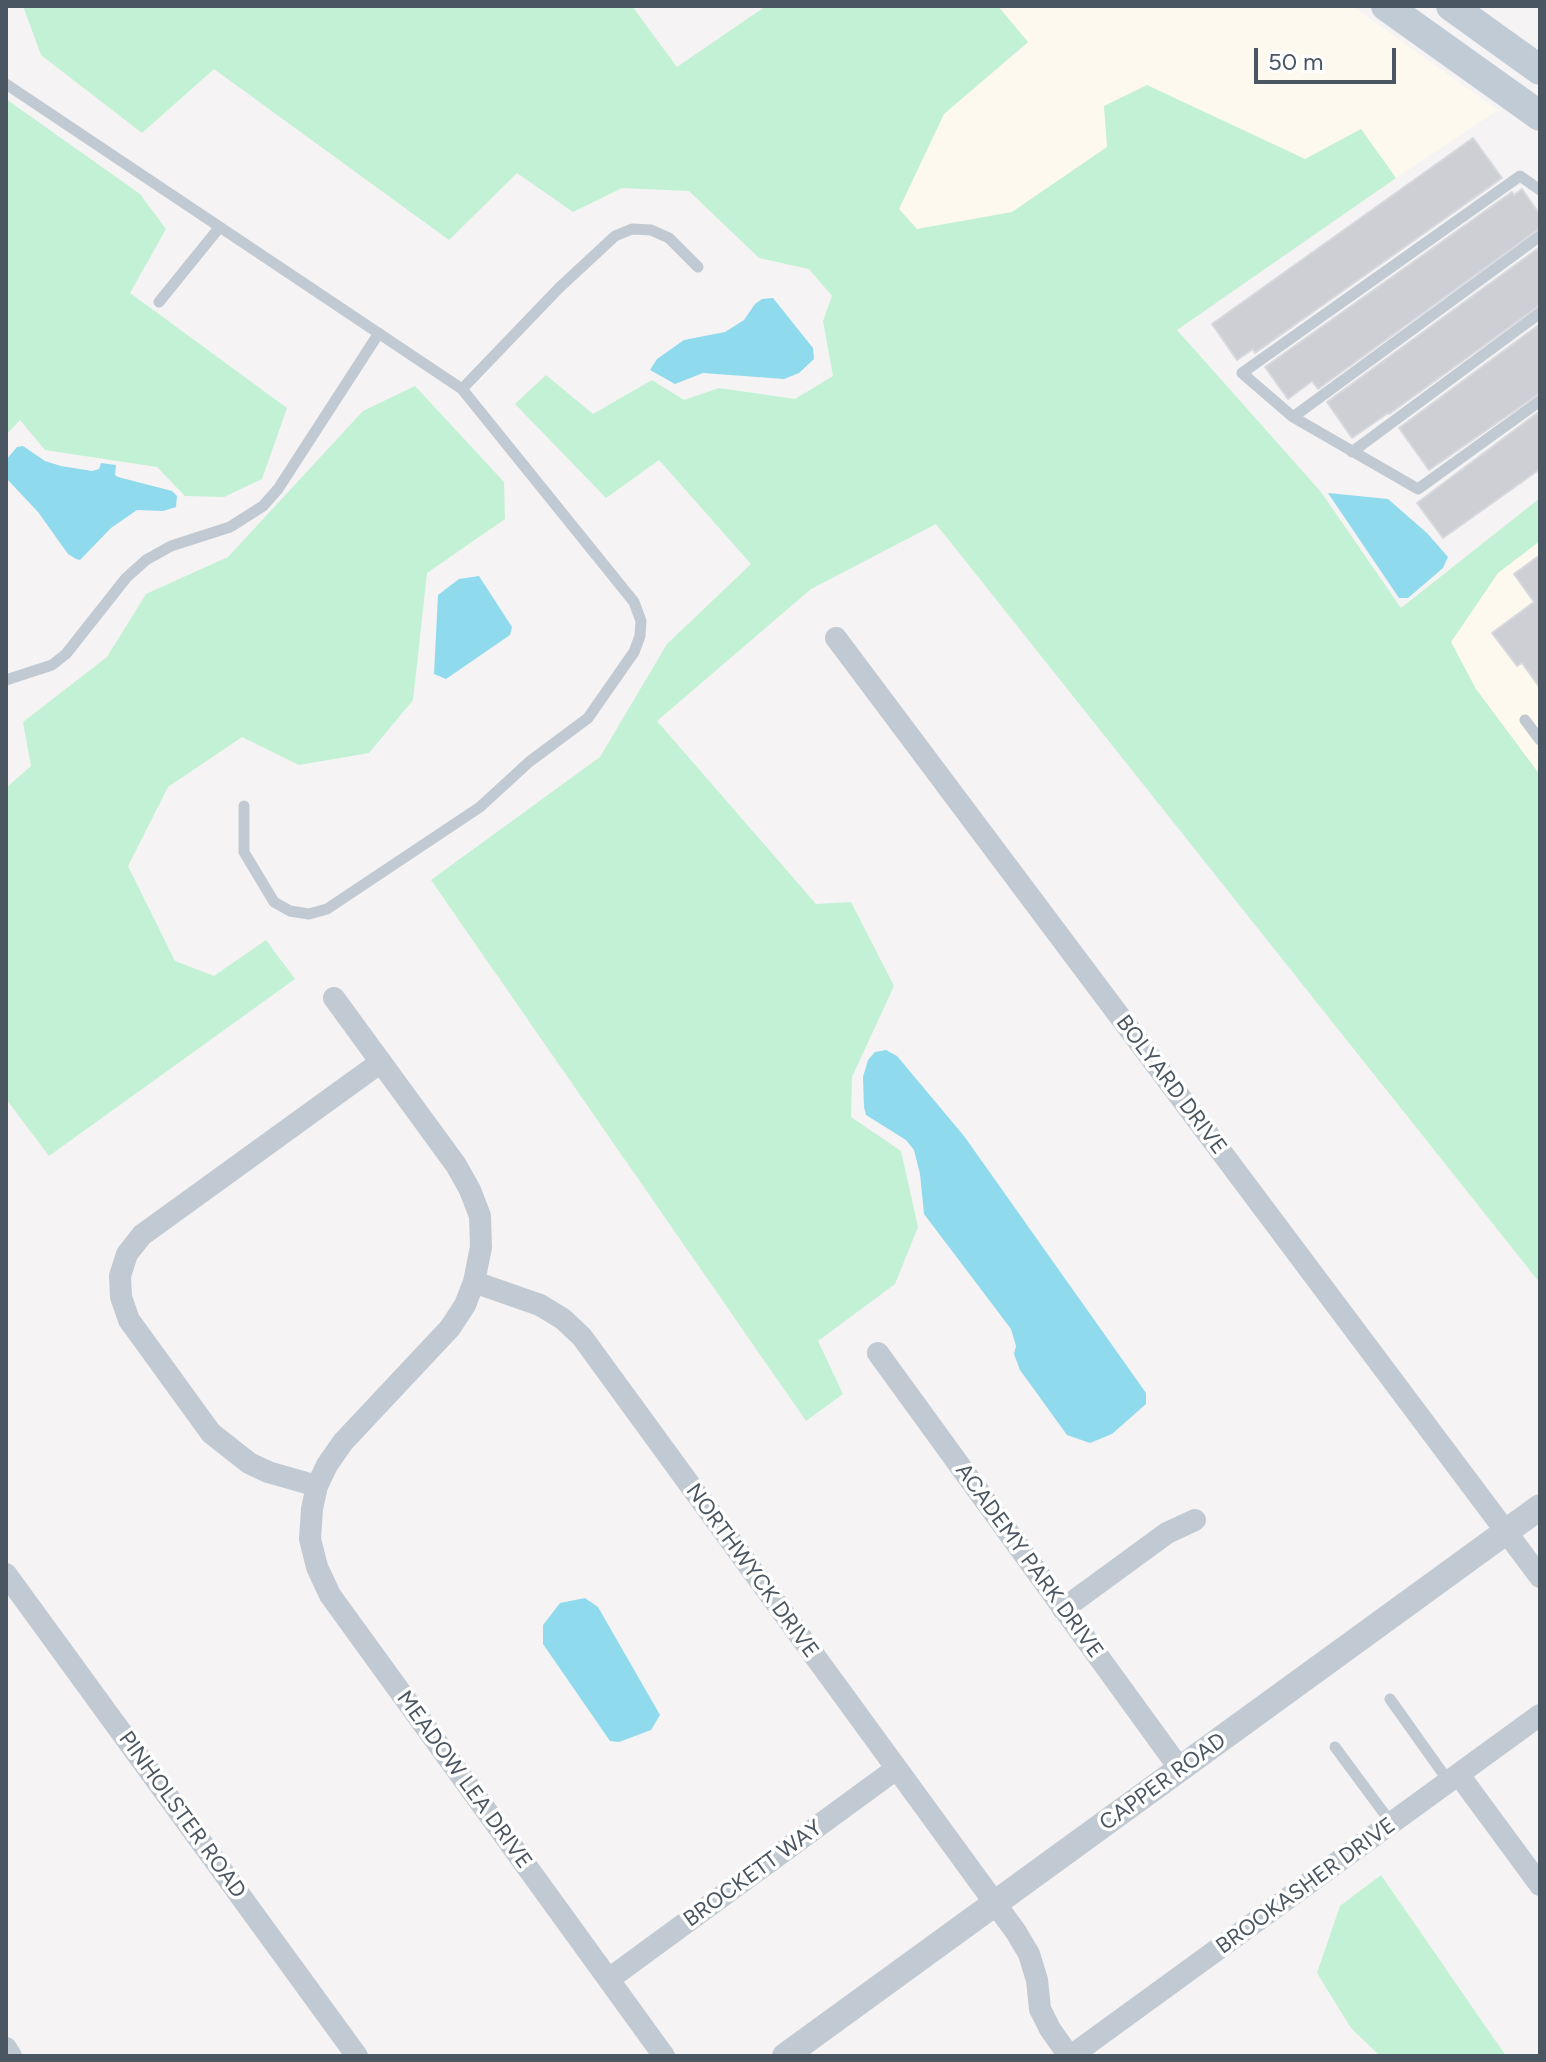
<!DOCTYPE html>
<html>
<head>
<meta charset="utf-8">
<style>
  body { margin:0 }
  #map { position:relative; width:1546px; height:2062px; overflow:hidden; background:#f5f3f3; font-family:Figtree,sans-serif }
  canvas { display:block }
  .frame { position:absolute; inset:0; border:8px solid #4a5661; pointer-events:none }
  .scale { position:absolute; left:1254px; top:48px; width:142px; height:36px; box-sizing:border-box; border:4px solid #4a5661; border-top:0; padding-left:10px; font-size:24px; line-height:28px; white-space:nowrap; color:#4a5661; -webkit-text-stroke:6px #fff; paint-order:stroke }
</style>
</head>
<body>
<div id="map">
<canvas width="1546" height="2062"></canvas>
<div class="frame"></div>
<div class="scale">50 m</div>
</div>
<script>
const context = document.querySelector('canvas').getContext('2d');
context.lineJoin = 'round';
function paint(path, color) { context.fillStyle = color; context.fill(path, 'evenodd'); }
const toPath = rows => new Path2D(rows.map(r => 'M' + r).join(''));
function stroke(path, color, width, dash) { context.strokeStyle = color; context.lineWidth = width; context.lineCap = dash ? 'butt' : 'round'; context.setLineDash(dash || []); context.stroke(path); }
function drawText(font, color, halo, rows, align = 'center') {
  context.font = font + ' Figtree,sans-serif'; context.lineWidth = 7; context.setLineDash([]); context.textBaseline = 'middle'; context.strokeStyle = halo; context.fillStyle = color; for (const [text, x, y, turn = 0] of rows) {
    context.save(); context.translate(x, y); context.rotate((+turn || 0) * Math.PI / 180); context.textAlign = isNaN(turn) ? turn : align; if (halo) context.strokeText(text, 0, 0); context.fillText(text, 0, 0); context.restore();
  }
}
paint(toPath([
  [998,6,1352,6,1498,110,1396,178,1361,129,1306,159,1147,85,1107,147,1012,212,917,229,899,209,944,114,1028,43],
  [1540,541,1540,775,1476,689,1451,642,1498,573]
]), '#fdf9ef');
paint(toPath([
  [23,6,632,6,677,67,766,6,998,6,1028,42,944,114,899,209,917,229,1012,212,1107,147,1104,106,1147,85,1305,159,1361,129,1396,178,1177,330,1321,492,1401,608,1540,498,1540,541,1498,573,1451,642,1476,689,1540,775,1540,1283,936,524,811,589,657,721,816,904,851,902,894,986,852,1077,851,1117,901,1151,918,1227,895,1284,818,1341,843,1394,806,1421,431,880,600,757,667,644,751,564,659,460,606,498,515,404,546,375,593,414,652,380,684,400,719,388,795,399,833,376,823,321,832,296,809,269,759,258,689,191,622,188,573,212,517,173,449,240,214,69,142,133,41,55],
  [6,99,140,194,166,229,130,293,287,408,262,479,224,497,185,496,157,467,45,450,20,420,6,435],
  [415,386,504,482,505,519,427,573,413,700,369,753,299,765,242,737,168,787,128,866,175,961,214,976,266,940,295,979,49,1156,6,1099,6,788,31,766,23,722,107,657,146,594,228,557,363,411],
  [1381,1875,1506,2056,1380,2056,1351,2028,1317,1973,1340,1906]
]), '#c3f1d5');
paint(toPath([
  [773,298,813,348,814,359,799,373,784,379,703,373,675,384,650,370,657,359,684,340,725,332,744,320,755,304,762,299],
  [23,446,45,461,61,466,92,471,99,469,101,463,116,465,115,475,118,477,172,491,177,496,176,507,163,511,137,510,111,528,80,560,76,559,68,554,38,512,6,478,6,460,17,447],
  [1328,493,1388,499,1427,533,1448,557,1443,568,1408,598,1399,598],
  [479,576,512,627,510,635,446,679,434,674,438,595,459,579],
  [886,1050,897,1056,964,1136,1146,1393,1146,1404,1112,1434,1090,1443,1067,1435,1020,1370,1014,1354,1016,1346,1011,1329,924,1214,920,1174,914,1150,906,1140,866,1115,864,1107,863,1077,868,1060,875,1052],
  [585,1598,598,1607,660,1715,651,1730,619,1742,610,1741,543,1644,543,1625,560,1603]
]), '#90daee');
const building = toPath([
  [1473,138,1502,178,1255,353,1253,349,1237,360,1212,324,1473,138],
  [1522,189,1540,215,1540,228,1318,389,1312,381,1288,399,1265,367,1512,192,1514,195,1522,189],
  [1540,247,1540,305,1389,414,1388,413,1352,438,1327,402,1540,247],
  [1540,324,1540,393,1429,470,1399,428,1540,324],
  [1540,411,1540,469,1443,538,1417,503,1540,411],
  [1540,555,1540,688,1522,663,1517,666,1492,633,1534,602,1514,574,1540,555]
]);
paint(building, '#cdcfd5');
stroke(building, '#d7d9de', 2);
stroke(toPath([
  [6,84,462,389,559,288,615,236,632,229,651,230,669,238,698,267],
  [1540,190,1520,176,1242,373,1293,417,1418,489,1540,401],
  [159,302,219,228],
  [1293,417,1540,236],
  [1352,452,1540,313],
  [6,680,52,665,66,654,126,578,146,560,171,546,230,527,263,506,278,489,379,333],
  [1525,720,1540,740],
  [244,806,244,852,274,902,290,911,309,914,327,909,480,807,529,762,588,718,634,652,640,636,641,621,634,602,462,389],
  [1390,1699,1449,1782],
  [1335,1747,1392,1824]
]), '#c1cad2', 11);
stroke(toPath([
  [836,638,1540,1577],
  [334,998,456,1165,470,1190,480,1216,481,1247,474,1282,465,1305,450,1328,343,1442,327,1465,317,1486,312,1509,310,1539,317,1567,330,1595,664,2056],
  [474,1282,540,1305,563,1319,582,1337,1016,1932,1029,1954,1037,1980,1040,2009,1050,2029,1069,2056],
  [878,1353,1180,1769],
  [317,1486,268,1472,249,1463,211,1433,129,1320,121,1297,120,1276,127,1254,142,1235,381,1062],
  [6,1574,357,2056],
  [1063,1609,1167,1533,1195,1520],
  [1459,1775,1540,1885],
  [609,1979,896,1769],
  [6,2048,11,2056],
  [1071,2056,1540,1715]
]), '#c1cad2', 22);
stroke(toPath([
  [785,2056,1540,1507]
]), '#c1cad2', 26);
stroke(toPath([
  [1386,6,1540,116],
  [1451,6,1540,70]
]), '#c1cbd6', 30);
drawText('22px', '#4a5661', '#fff', [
  ["BOLYARD DRIVE",1171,1085,53],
  ["ACADEMY PARK DRIVE",1029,1561,54],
  ["NORTHWYCK DRIVE",752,1571,54],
  ["MEADOW LEA DRIVE",464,1780,54],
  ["CAPPER ROAD",1163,1782,-36],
  ["PINHOLSTER ROAD",182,1815,54],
  ["BROCKETT WAY",753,1874,-36],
  ["BROOKASHER DRIVE",1306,1886,-36]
]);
</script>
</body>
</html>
